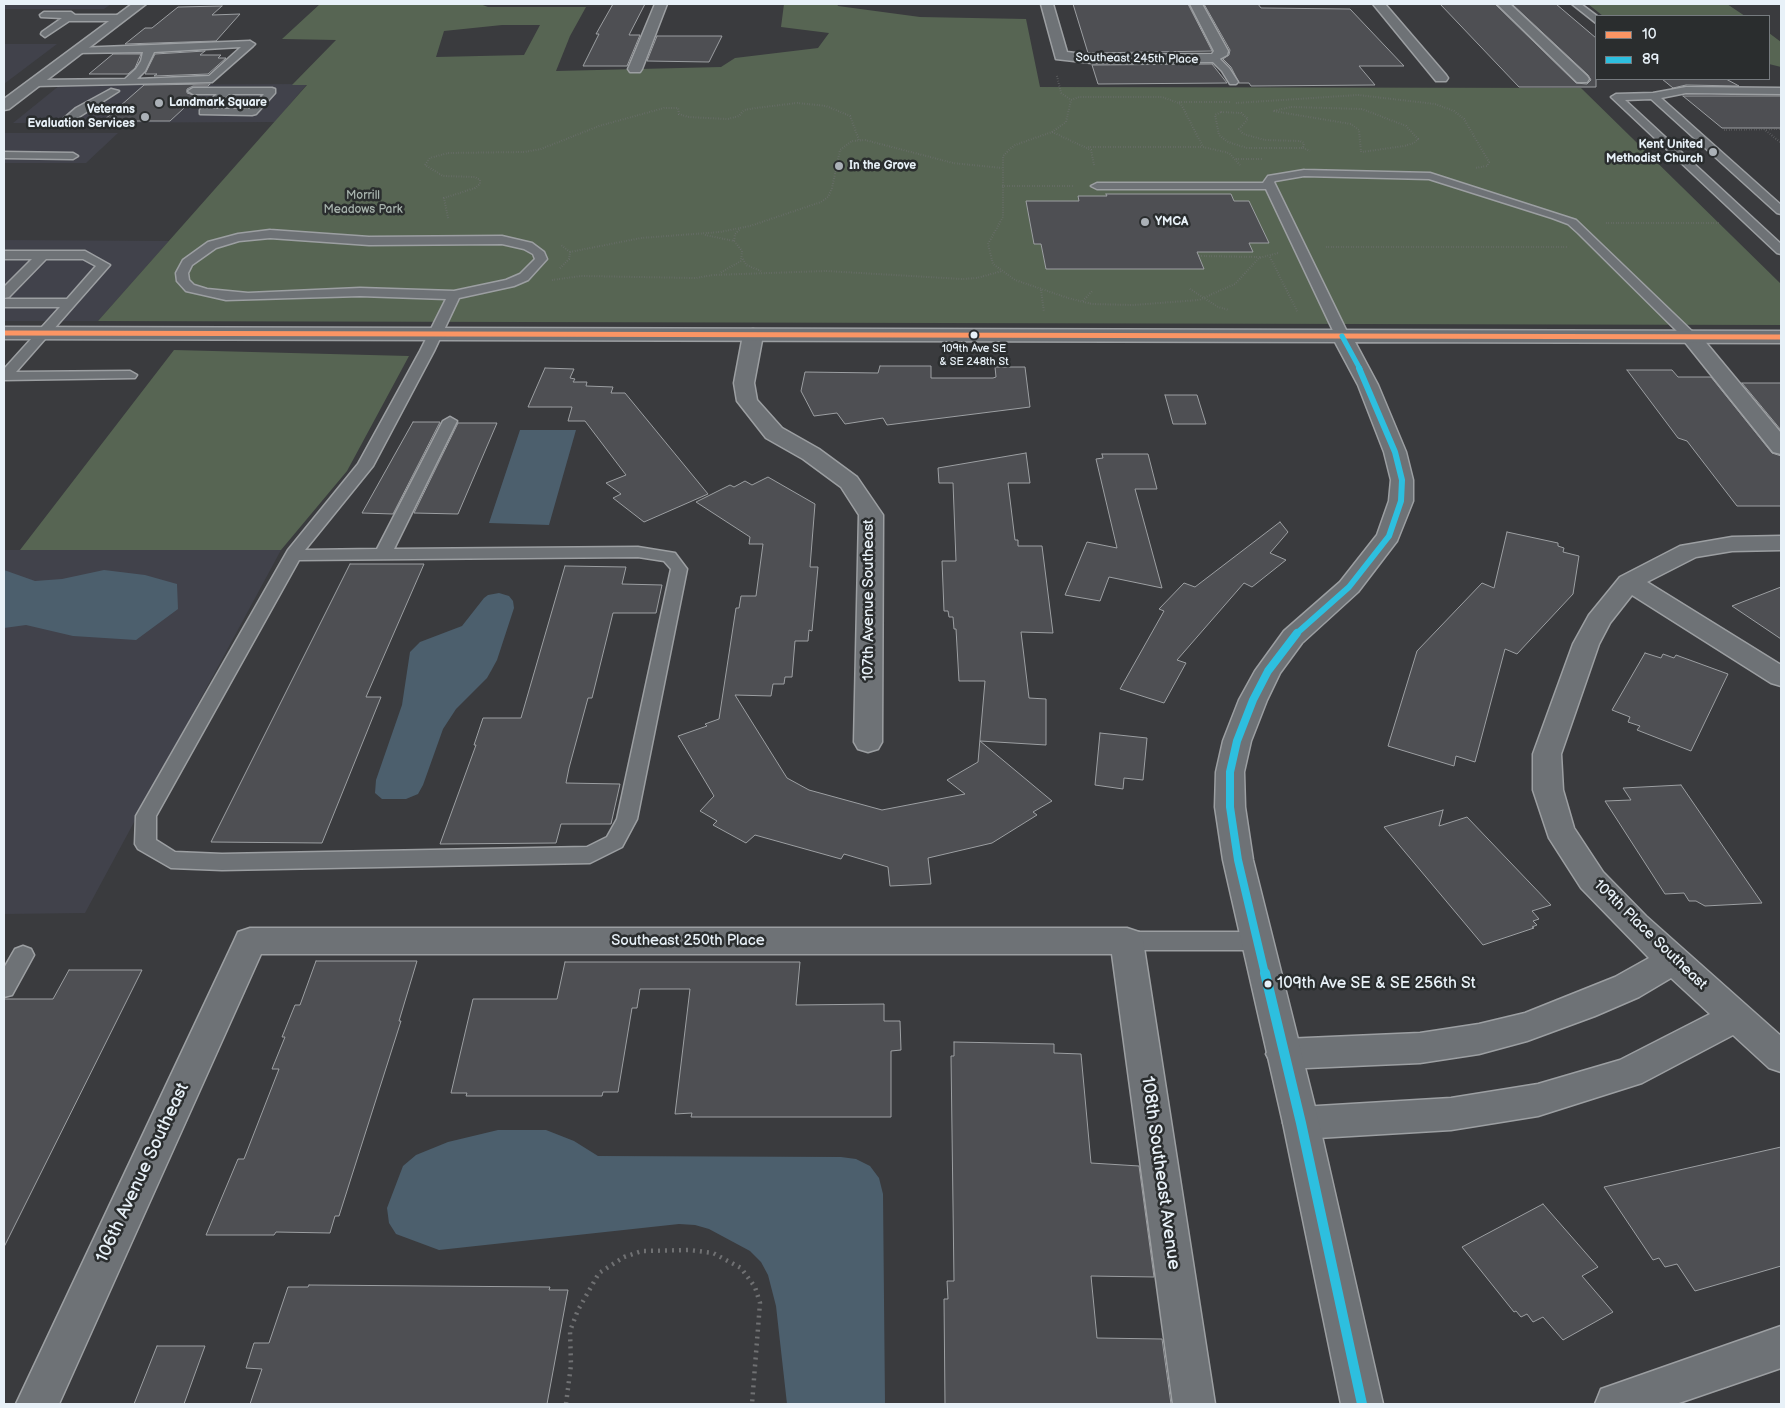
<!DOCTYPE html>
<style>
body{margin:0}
#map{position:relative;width:1785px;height:1408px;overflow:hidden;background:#3a3b3e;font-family:"Balsamiq Sans",sans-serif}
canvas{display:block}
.frame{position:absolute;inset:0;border:5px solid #e8f1f8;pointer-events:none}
.legend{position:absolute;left:1595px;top:15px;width:175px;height:65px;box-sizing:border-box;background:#2a2d2e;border:1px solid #767b7f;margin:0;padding:6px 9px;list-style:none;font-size:15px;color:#e8f1f8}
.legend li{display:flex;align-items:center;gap:10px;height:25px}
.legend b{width:25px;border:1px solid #767b7f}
</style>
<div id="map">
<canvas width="1785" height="1408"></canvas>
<div class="frame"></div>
<ul class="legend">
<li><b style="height:6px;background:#fb9564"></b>10</li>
<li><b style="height:6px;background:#2dbfdf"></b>89</li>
</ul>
</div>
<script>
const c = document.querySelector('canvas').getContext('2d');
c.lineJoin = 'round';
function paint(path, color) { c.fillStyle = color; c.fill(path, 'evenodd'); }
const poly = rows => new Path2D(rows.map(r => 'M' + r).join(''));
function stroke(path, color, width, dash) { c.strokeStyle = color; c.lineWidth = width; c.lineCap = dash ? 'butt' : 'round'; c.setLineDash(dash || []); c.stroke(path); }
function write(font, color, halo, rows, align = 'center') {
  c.font = font + ' "Balsamiq Sans",sans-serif'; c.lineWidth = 5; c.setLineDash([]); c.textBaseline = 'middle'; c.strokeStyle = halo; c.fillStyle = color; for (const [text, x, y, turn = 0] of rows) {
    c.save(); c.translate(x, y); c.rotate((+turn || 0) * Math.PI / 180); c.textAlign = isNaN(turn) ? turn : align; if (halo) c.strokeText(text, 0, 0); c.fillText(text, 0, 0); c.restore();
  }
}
paint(poly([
 [4,4,111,4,104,9,4,9],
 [4,44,57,44,4,84],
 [307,84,275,122,13,123,60,85],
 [4,133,118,133,86,163,4,163],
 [4,240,169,241,98,321,4,321],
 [4,550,281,550,85,913,4,914]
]), '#41424b');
paint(poly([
 [320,4,480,4,488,7,586,7,570,36,556,71,721,67,735,58,818,48,829,33,781,27,784,4,837,4,838,6,920,17,1026,19,1040,87,1581,88,1781,284,1781,325,98,321,307,85,292,85,336,40,282,39],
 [502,25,540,25,524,55,436,57,444,31],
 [1588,4,1727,4,1745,16,1603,16],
 [1769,33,1781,42,1781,67,1769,64],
 [174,350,409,356,347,471,281,550,20,550]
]), '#576553');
paint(poly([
 [520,430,576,430,549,525,489,523],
 [4,570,35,581,62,579,104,570,145,575,177,584,178,609,136,640,73,636,26,625,4,628],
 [499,593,509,596,513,601,514,608,497,660,491,671,487,678,456,709,443,729,423,785,418,794,406,799,382,799,375,793,376,780,402,705,410,652,420,642,462,626,484,598,488,595],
 [498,1130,546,1130,574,1141,598,1156,841,1157,856,1159,870,1166,879,1178,883,1194,885,1404,787,1404,776,1306,768,1275,761,1262,750,1251,709,1229,695,1225,679,1224,439,1250,396,1234,389,1223,387,1208,403,1166,416,1155,448,1142]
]), '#4c5f6d');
const building = poly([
 [613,4,645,4,629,35,640,35,627,66,583,66,599,34,596,34,613,4],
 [1073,4,1188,4,1212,51,1088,53,1073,4],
 [1204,4,1258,4,1261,8,1350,9,1404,66,1359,66,1375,85,1251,86,1249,83,1239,83,1231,67,1223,59,1229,55,1230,50,1204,4],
 [1440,4,1495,4,1576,83,1587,84,1591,80,1588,75,1512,4,1556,4,1596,38,1596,87,1519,87,1440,4],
 [222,6,212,15,240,14,216,41,125,44,145,28,152,28,178,7,222,6],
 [657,36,722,36,709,62,647,61,657,36],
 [205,51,200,55,221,55,218,58,226,58,208,74,154,76,157,74,145,74,155,54,205,51],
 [113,54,141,54,135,68,128,74,89,74,113,54],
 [1212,64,1227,83,1098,84,1092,65,1212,64],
 [1662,79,1726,79,1739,86,1686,85,1673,88,1662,79],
 [210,84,208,86,193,86,187,89,187,93,197,96,170,121,103,121,144,85,210,84],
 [1683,96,1781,96,1781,128,1722,128,1683,96],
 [1106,194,1231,194,1234,201,1249,201,1269,243,1249,243,1253,252,1197,252,1204,269,1046,269,1041,244,1034,244,1026,201,1079,201,1078,196,1107,196,1106,194],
 [880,366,931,366,931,378,993,378,996,377,995,367,1025,367,1030,407,887,425,883,418,845,424,837,413,814,416,801,391,805,372,878,373,880,366],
 [545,368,574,369,570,378,575,379,573,382,587,382,586,386,613,387,611,393,625,393,708,494,644,522,613,498,621,494,606,483,626,475,585,421,568,421,572,407,528,407,545,368],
 [1627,370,1672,370,1678,377,1711,377,1772,453,1781,456,1781,506,1737,506,1687,441,1678,438,1627,370],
 [1742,383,1781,383,1781,430,1742,383],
 [1165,395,1197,395,1206,424,1173,424,1165,395],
 [413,422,440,422,393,514,362,513,413,422],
 [458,423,497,423,458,514,414,513,458,423],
 [1026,453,1030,483,1008,483,1015,540,1018,540,1018,546,1042,546,1053,633,1021,632,1029,698,1046,699,1046,745,980,741,1052,801,1033,812,1037,815,992,843,928,858,931,884,890,886,888,867,844,854,841,859,755,835,746,843,713,825,717,821,700,811,714,796,678,736,707,726,705,724,719,719,736,608,739,608,741,596,756,596,763,544,749,544,750,537,696,502,730,485,734,487,745,481,752,485,768,477,815,504,810,567,818,567,812,631,809,630,808,641,795,641,792,677,785,677,784,684,773,684,771,696,735,695,787,778,809,790,882,810,965,794,947,780,978,762,985,681,959,681,956,629,954,629,953,617,949,617,948,611,944,611,942,561,956,561,953,483,939,483,938,468,1026,453],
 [1102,454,1148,454,1157,489,1135,489,1162,588,1109,577,1100,601,1065,595,1087,542,1117,548,1096,459,1103,458,1102,454],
 [1280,522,1288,532,1270,553,1286,560,1252,587,1244,583,1177,660,1186,663,1164,703,1120,689,1164,611,1159,609,1184,583,1195,587,1280,522],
 [1507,532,1558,543,1558,546,1564,548,1563,552,1579,556,1573,594,1517,654,1505,649,1475,762,1456,756,1454,766,1388,746,1417,651,1482,583,1494,588,1507,532],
 [350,564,424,564,366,697,381,697,322,843,211,842,350,564],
 [565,566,626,567,622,584,662,585,656,613,613,613,592,698,588,698,569,768,566,783,620,784,611,824,561,824,556,843,440,844,476,745,474,745,483,718,521,718,565,566],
 [1781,587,1781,639,1732,606,1781,587],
 [1645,653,1661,658,1663,654,1674,658,1676,655,1728,674,1691,751,1637,730,1640,726,1628,722,1630,717,1612,710,1645,653],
 [1100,733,1147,738,1143,780,1124,778,1123,789,1095,785,1100,733],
 [1681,785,1762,903,1705,906,1696,901,1689,901,1684,893,1665,894,1605,801,1631,800,1623,788,1681,785],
 [1443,810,1439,826,1467,817,1551,905,1532,911,1539,919,1533,921,1537,925,1532,927,1534,928,1483,945,1384,827,1443,810],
 [316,961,417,961,399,1021,401,1021,339,1216,335,1216,330,1233,276,1232,274,1235,206,1235,238,1159,244,1159,279,1069,272,1069,285,1037,282,1037,295,1005,300,1005,316,961],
 [565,962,800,962,796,1005,884,1004,884,1021,900,1021,901,1050,891,1051,891,1117,691,1117,692,1113,675,1114,690,989,640,989,637,1008,632,1008,618,1092,603,1092,602,1096,466,1096,467,1093,451,1093,473,999,557,999,565,962],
 [69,970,142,970,4,1247,4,999,53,999,69,970],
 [954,1042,1054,1044,1054,1053,1081,1054,1091,1163,1139,1166,1154,1277,1091,1276,1097,1338,1162,1339,1171,1404,945,1404,944,1299,948,1299,947,1281,954,1281,951,1056,954,1056,954,1042],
 [1781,1147,1781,1266,1695,1291,1677,1264,1665,1267,1659,1258,1653,1260,1604,1187,1781,1147],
 [1543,1204,1598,1267,1582,1276,1613,1312,1563,1340,1543,1317,1533,1322,1527,1314,1521,1317,1516,1311,1514,1312,1462,1247,1543,1204],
 [309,1285,550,1287,549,1290,568,1290,547,1404,250,1404,262,1369,246,1368,254,1343,269,1343,288,1287,308,1287,309,1285],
 [157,1346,205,1346,184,1404,134,1404,157,1346]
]);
paint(building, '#4e4f53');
stroke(building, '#9c9fa2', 1);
const service = poly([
 [1572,4,1581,4,1597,16,1596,23,1572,4],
 [44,12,71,12,75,15,121,15,125,18,121,21,69,21,45,37,41,34,42,32,62,18,41,17,40,15,44,12],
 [250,41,255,44,253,46,212,82,35,86,30,83,35,80,125,79,136,69,141,61,143,52,74,53,74,49,77,48,250,41],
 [241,47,209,76,137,79,145,71,154,52,241,47],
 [1211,56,1217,56,1229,68,1238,82,1236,84,1230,84,1222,71,1209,58,1211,56],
 [1686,87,1781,88,1781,94,1686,93,1661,98,1781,205,1781,214,1777,213,1651,99,1625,100,1781,244,1781,254,1777,253,1611,97,1616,94,1653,93,1686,87],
 [272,88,275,89,275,93,256,114,252,115,200,114,200,110,217,94,193,94,188,91,193,88,272,88],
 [229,94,264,94,249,109,213,109,229,94],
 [111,89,119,91,71,122,62,120,76,108,111,89],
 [4,152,73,153,78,156,73,159,4,158,4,152],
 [1304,170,1430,173,1576,220,1698,337,1691,341,1686,340,1578,233,1568,224,1552,218,1429,179,1304,176,1275,181,1274,182,1349,336,1347,339,1337,339,1266,189,1097,189,1091,186,1097,183,1263,183,1268,176,1304,170],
 [270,230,369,237,502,236,532,243,544,252,547,259,528,280,514,286,459,298,434,351,373,466,305,550,377,549,443,421,450,417,457,421,394,549,638,547,675,553,687,569,637,819,622,847,590,863,222,870,171,868,138,849,135,844,136,816,288,550,358,464,420,351,446,299,360,296,226,300,186,291,177,281,176,273,183,260,208,242,238,234,270,230],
 [270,238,369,245,502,244,524,249,533,254,535,259,520,274,506,280,454,291,360,288,248,293,207,289,194,285,189,280,188,273,192,265,216,248,239,241,270,238],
 [638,557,664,561,671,569,617,819,607,837,587,847,222,854,175,852,156,840,156,816,299,560,638,557],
 [4,251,85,251,110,265,16,372,130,371,137,375,135,378,4,380,4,369,60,307,4,307,4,299,67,299,96,266,83,259,46,259,9,297,4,298,4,287,32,259,4,259,4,251],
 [1127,932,1257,932,1265,935,1268,941,1265,947,1257,950,1127,950,1119,947,1116,941,1119,935,1127,932],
 [23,946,31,949,34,955,12,995,4,997,4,968,15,949,23,946]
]);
const minor = poly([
 [655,4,667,4,642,69,640,72,630,72,628,69,655,4],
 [1041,4,1053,4,1067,52,1092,55,1212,54,1214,51,1190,4,1202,4,1228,51,1227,55,1214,62,1092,63,1056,59,1041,4],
 [1373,4,1385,4,1446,75,1448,78,1446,81,1436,81,1373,4],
 [1497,4,1510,4,1587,76,1589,79,1587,82,1577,82,1497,4],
 [753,329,760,331,763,335,754,383,757,400,782,428,819,449,857,477,883,515,882,742,878,749,868,752,858,749,854,742,859,515,841,487,803,459,766,438,737,401,734,383,743,335,746,331,753,329],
 [1691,331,1698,333,1781,433,1781,454,1773,452,1684,341,1681,337,1684,333,1691,331],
 [1781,536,1781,550,1732,551,1696,557,1647,582,1781,665,1781,686,1771,683,1632,595,1610,623,1599,644,1561,754,1563,790,1574,828,1603,872,1646,916,1781,1036,1781,1072,1769,1068,1733,1035,1642,1083,1538,1116,1451,1130,1301,1139,1288,1134,1283,1123,1288,1112,1301,1107,1451,1098,1538,1084,1620,1060,1710,1014,1671,978,1639,997,1595,1016,1527,1041,1479,1054,1420,1063,1284,1069,1272,1065,1266,1054,1272,1043,1284,1039,1420,1033,1479,1024,1525,1013,1615,977,1649,958,1581,888,1549,838,1533,790,1533,754,1573,644,1589,615,1620,577,1680,546,1732,537,1781,536],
 [250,928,1127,928,1139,932,1143,941,1215,1404,1173,1404,1112,954,261,954,59,1404,16,1404,234,941,238,932,250,928],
 [1781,1326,1781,1368,1676,1404,1595,1404,1601,1389,1781,1326]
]);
const tertiary = poly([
 [4,327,1781,331,1781,343,1355,342,1378,385,1406,452,1413,480,1413,501,1397,541,1358,592,1302,643,1280,673,1267,700,1251,741,1244,772,1245,807,1253,860,1319,1123,1383,1404,1341,1404,1283,1123,1223,860,1215,807,1216,772,1223,741,1239,700,1255,671,1284,631,1340,582,1377,535,1389,501,1391,480,1384,452,1358,385,1335,342,4,339,4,327]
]);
const primary = poly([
 [132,4,146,4,9,109,4,110,4,99,132,4]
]);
stroke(service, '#9c9fa2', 3);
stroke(minor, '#9c9fa2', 3);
stroke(tertiary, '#9c9fa2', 3);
stroke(primary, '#9c9fa2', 3);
stroke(poly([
 [1057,76,1061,93,1071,100],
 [1179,102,1230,102],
 [1236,103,1358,95,1435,104,1454,111,1464,119,1489,162,1487,166,1475,168],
 [1221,112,1241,113,1248,119,1239,129,1243,134,1265,140,1300,141,1304,143,1303,148,1247,148,1228,142,1219,135,1215,115,1221,112],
 [1764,129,1781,143],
 [1724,130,1781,129],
 [1052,132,1066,122,1071,100,1079,97,1162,97,1181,104,1203,147,1229,153,1240,165],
 [1088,147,1203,147],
 [1303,148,1310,151],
 [1361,152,1359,130,1351,124,1273,111,1291,107,1362,109,1406,126,1418,139,1414,143,1404,146,1362,152],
 [1236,159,1263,159],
 [1094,165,1091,150,1052,132,1015,145,1010,149,1003,156,1003,217,988,244,993,264,1015,280,1068,298,1092,304,1133,305,1199,300,1235,284,1259,258,1278,253],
 [1002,186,1074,186],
 [448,218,444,198,475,188,480,184,480,180,475,177,443,176,425,165,430,158,448,153,524,152,541,149,599,126,664,108,678,108,679,114,688,117,728,119,739,116,744,110,756,108,797,103,826,106,850,116,859,140],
 [1606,223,1720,223],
 [705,235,734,241,742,251,741,261,720,273],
 [734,241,735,234,740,229],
 [1326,247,1567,247],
 [570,252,641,238,720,232,750,226,821,202,828,197,832,188,840,150,852,141,865,140,953,163,1002,168],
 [1199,256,1261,257],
 [1270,257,1297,311],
 [743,259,746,265,761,271],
 [560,268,569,259,570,252,561,245],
 [552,280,581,276,696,278,713,275,826,271,962,279,977,278,1002,271],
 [1190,289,1218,307,1229,310],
 [1041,290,1044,312],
 [1083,301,1093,290]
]), '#707173', 2, [0.5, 2]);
stroke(poly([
 [566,1404,571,1365,570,1331,578,1310,599,1273,624,1257,642,1251,690,1250,713,1253,741,1268,755,1287,760,1303,752,1404]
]), '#707173', 4.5, [2, 5]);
paint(service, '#6e7276');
paint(minor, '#6e7276');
paint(tertiary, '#6e7276');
paint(primary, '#6e7276');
stroke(poly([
 [4,333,1781,337]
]), '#fb9564', 5);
stroke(poly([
 [1342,336,1360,369]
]), '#2dbfdf', 5);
stroke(poly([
 [1296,634,1349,587,1389,536,1401,501,1402,480,1395,452,1359,368]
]), '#2dbfdf', 6);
stroke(poly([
 [1265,974,1238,860,1230,807,1230,772,1237,741,1253,700,1268,671,1297,633]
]), '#2dbfdf', 8);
stroke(poly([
 [1265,973,1301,1123,1362,1404]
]), '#2dbfdf', 10);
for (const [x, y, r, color] of [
 [159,103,5,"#abb1b7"],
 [145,117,5,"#abb1b7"],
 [1713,152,5,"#abb1b7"],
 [839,166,5,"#abb1b7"],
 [1145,222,5,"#abb1b7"],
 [974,335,4.5,"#e8f1f8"],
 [1268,984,4.5,"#e8f1f8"]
]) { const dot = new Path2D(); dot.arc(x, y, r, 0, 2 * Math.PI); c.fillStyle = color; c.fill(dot); stroke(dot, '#2a2d2e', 2); }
write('11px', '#e8f1f8', '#2a2d2e', [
 ["109th Ave SE",974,349],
 ["& SE 248th St",974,362]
]);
write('12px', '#e8f1f8', '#2a2d2e', [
 ["Southeast 245th Place",1137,59,1]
]);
write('bold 12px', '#e8f1f8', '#2a2d2e', [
 ["Landmark Square",169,103],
 ["Veterans",135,110,"right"],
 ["Evaluation Services",135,124,"right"],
 ["Kent United",1703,145,"right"],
 ["Methodist Church",1703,159,"right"],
 ["In the Grove",849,166],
 ["YMCA",1155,222]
], 'left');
write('12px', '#a9b5af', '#2a2d2e', [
 ["Morrill",363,196],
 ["Meadows Park",363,210]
]);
write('15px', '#e8f1f8', '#2a2d2e', [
 ["107th Avenue Southeast",869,600,-90],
 ["109th Place Southeast",1650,935,44],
 ["Southeast 250th Place",688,941]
]);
write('16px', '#e8f1f8', '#2a2d2e', [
 ["109th Ave SE & SE 256th St",1277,984]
], 'left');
write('18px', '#e8f1f8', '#2a2d2e', [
 ["106th Avenue Southeast",143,1173,-65],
 ["108th Southeast Avenue",1160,1173,82]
]);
</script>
